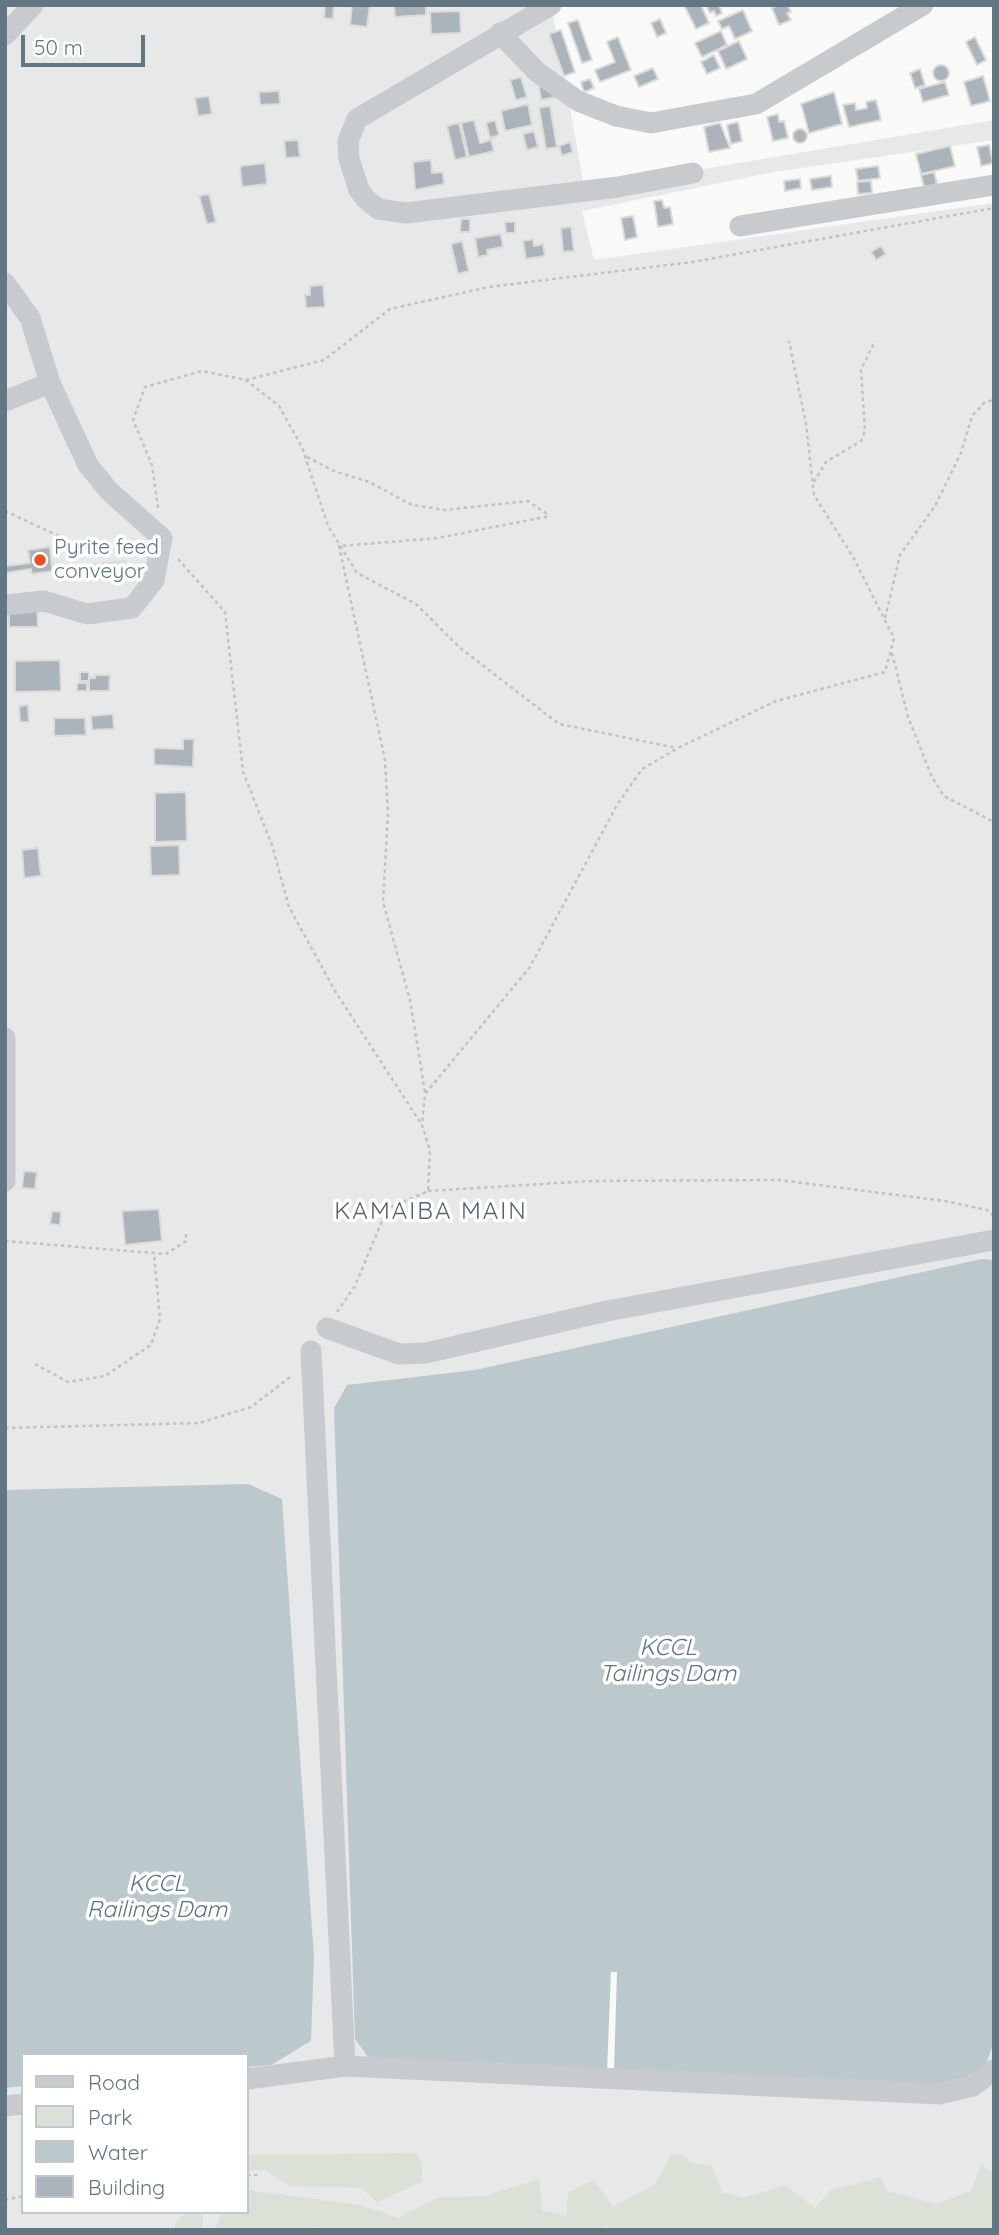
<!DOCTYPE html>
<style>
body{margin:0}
#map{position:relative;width:999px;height:2235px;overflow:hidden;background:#f9f9f7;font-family:Quicksand,sans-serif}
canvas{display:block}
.frame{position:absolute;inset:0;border:7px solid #637683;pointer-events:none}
.legend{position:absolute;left:21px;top:2053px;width:228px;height:161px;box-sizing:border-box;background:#fff;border:2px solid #c1c8cd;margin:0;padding:9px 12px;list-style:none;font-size:21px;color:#637683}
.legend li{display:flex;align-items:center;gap:14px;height:35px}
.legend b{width:35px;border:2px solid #c1c8cd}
.scale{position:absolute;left:21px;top:35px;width:124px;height:32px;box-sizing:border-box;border:4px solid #637683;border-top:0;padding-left:9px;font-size:21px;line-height:24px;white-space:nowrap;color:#637683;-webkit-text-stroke:5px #fff;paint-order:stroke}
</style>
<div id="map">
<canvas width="999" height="2235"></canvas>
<div class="frame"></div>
<ul class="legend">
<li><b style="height:9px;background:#c7cbce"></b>Road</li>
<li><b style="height:19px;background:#dbe1d7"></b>Park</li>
<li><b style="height:19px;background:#bcc9cc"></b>Water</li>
<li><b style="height:19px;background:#abb4ba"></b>Building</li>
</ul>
<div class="scale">50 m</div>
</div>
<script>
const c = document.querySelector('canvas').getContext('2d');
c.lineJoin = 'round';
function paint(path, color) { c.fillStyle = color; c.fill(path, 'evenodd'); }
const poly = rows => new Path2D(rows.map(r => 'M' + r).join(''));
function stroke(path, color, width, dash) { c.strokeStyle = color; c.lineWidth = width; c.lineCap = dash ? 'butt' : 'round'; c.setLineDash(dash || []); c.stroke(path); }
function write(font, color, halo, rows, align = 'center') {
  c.font = font + ' Quicksand,sans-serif'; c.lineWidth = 7; c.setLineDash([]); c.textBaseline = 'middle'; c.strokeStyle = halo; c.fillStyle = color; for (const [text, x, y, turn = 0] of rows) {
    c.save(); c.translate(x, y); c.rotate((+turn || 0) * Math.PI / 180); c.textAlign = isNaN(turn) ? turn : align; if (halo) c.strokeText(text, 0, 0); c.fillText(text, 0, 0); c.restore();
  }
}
paint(poly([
 [5,5,551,5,583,180,580,190,994,120,994,140,774,172,582,211,594,260,994,203,994,2230,5,2230],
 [23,2055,247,2055,247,2212,23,2212]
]), '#e7e8e8');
paint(poly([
 [416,2153,422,2164,422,2182,377,2202,361,2188,289,2186,265,2170,247,2171,247,2155],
 [672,2153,685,2156,690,2163,712,2166,722,2192,744,2198,785,2185,815,2208,831,2190,881,2177,887,2191,936,2204,971,2191,981,2165,994,2173,994,2230,614,2230,604,2225,603,2230,535,2230,532,2226,530,2230,324,2230,314,2227,309,2230,214,2230,223,2212,247,2212,247,2190,360,2205,399,2218,439,2197,484,2196,539,2179,542,2210,566,2216,568,2192,594,2180,613,2207,655,2184],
 [186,2212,198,2212,203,2216,202,2230,175,2230,175,2224]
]), '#dbe1d7');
paint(poly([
 [982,1259,994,1260,994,2042,986,2064,955,2085,371,2061,355,2039,334,1408,347,1385,475,1370],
 [248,1484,282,1499,314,1958,311,2041,271,2065,247,2067,247,2055,23,2055,23,2086,5,2088,5,1490]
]), '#bcc9cc');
paint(poly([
 [611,1972,617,1972,614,2071,607,2071]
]), '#f9f9f7');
const building = poly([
 [325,5,334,5,333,19,324,18,325,5],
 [352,5,370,5,367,27,350,25,352,5],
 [394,5,426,5,426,15,395,17,394,5],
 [689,5,701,5,709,23,696,29,685,7,689,5],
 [706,5,719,5,722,13,716,16,714,11,710,13,706,5],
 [778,5,788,5,791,12,787,13,791,20,779,25,772,8,778,5],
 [743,10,752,31,735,39,729,26,722,29,718,21,743,10],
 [460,11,461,33,431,34,430,12,460,11],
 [660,19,666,33,657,37,651,23,660,19],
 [578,20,592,60,582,63,568,23,578,20],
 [561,30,575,72,564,76,549,34,561,30],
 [721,31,727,45,702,57,695,43,721,31],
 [618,37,631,70,600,82,595,70,615,62,607,42,618,37],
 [975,37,986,60,977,65,966,42,975,37],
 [739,41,747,59,726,69,718,51,739,41],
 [714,55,720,68,707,74,701,62,714,55],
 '933 73a8 8 0 1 1 16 0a8 8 0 1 1-16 0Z',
 [653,68,658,79,639,87,634,76,653,68],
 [920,69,925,85,915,88,910,73,920,69],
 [983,76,990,101,971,106,964,82,983,76],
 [521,77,527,97,516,100,510,80,521,77],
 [590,79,594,88,584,92,581,82,590,79],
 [945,82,949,95,923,102,919,89,945,82],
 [553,84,555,97,541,100,539,87,553,84],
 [279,91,280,104,260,105,259,92,279,91],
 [834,92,842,124,809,133,801,104,834,92],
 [209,96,212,114,198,116,195,98,209,96],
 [876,100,881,120,849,127,843,105,855,103,856,110,867,108,866,102,876,100],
 [528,104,532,125,505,131,501,111,528,104],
 [550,106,557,147,546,149,539,108,550,106],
 [778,114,779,122,784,121,788,138,773,141,767,117,778,114],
 [474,120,480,143,491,140,494,151,469,157,461,123,474,120],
 [495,120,499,135,490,138,486,123,495,120],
 [738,122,742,141,731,144,727,125,738,122],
 [459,123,467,157,455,160,447,126,459,123],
 [720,123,730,148,709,152,704,127,720,123],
 '793 136a7 7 0 1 1 14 0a7 7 0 1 1-14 0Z',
 [534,131,538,147,527,150,523,134,534,131],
 [298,140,300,157,286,158,284,141,298,140],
 [570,142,573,152,562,156,559,146,570,142],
 [989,145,993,163,981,166,977,147,989,145],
 [950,146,955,166,921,174,916,154,950,146],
 [431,160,432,173,443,172,444,184,415,190,413,162,431,160],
 [265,163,267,184,242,187,240,166,265,163],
 [878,166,880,178,858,181,856,169,878,166],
 [934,172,937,184,924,187,921,175,934,172],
 [831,176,832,187,812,190,810,179,831,176],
 [800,179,801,188,785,191,784,181,800,179],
 [871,181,872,193,858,194,857,182,871,181],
 [209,194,216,222,207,224,199,196,209,194],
 [662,200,664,208,670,207,673,224,658,227,654,201,662,200],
 [633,216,637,237,625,240,621,218,633,216],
 [461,219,470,219,470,232,460,232,461,219],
 [505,222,515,222,515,233,506,233,505,222],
 [571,227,574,251,563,252,561,228,571,227],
 [501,234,503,247,487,250,488,255,478,257,475,238,501,234],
 [533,239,534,246,543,244,545,256,526,259,523,241,533,239],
 [462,241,469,271,458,274,451,244,462,241],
 [881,246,886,254,876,260,871,252,881,246],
 [323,285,325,307,306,308,305,295,310,295,310,286,323,285],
 [50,547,52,569,126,561,32,574,31,569,5,573,5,566,30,563,28,550,50,547],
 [9,606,37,606,38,627,9,627,9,606],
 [60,660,61,691,15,692,15,661,60,660],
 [80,672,89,672,89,681,80,681,80,672],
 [95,675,110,675,109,691,89,691,89,678,95,678,95,675],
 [77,683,87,683,87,691,77,691,77,683],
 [28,705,29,722,20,722,19,706,28,705],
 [113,714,114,729,92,730,91,716,113,714],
 [54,718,85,718,86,735,54,736,54,718],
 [183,739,194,739,193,767,154,765,154,748,183,749,183,739],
 [186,792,187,841,155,842,155,793,186,792],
 [179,845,180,875,151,876,150,846,179,845],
 [38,848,41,876,24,878,22,850,38,848],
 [24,1171,37,1172,35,1189,22,1188,24,1171],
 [159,1209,162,1241,125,1245,122,1211,159,1209],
 [52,1211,61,1212,60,1225,50,1224,52,1211]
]);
paint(building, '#abb4ba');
stroke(building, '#dbdbd9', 2);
stroke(poly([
 [246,380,324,360,390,309,489,287,692,262,994,208],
 [307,457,334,471,369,482,412,505,445,510,528,501,550,516],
 [814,482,826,462,861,441,865,431,861,370,875,341],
 [158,508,152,465,133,420,145,387,202,371,246,380,279,406,302,447,328,526,357,573,416,604,459,647,559,724,677,748],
 [5,511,106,558],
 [178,559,225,612,243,772,272,845,289,907,335,991,422,1125],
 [885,618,900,555,935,506,961,453,972,416,985,402,994,400],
 [892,653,908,717,932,777,944,796,994,822],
 [425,1092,410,1000,383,902,388,814,385,760,339,546,438,538,550,516],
 [428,1191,591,1181,779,1180,945,1201,987,1210,994,1216],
 [5,1241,166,1254,186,1241,186,1231],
 [337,1312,355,1286,387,1209,428,1191,430,1151,422,1125,425,1094,530,967,617,805,642,769,678,748,776,701,885,672,894,638,853,557,814,495,806,424,789,341],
 [35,1364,68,1382,105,1376,151,1345,160,1319,154,1253],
 [5,1428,199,1423,251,1407,293,1375],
 [247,2175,259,2175],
 [5,2200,23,2196]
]), '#c0c3c5', 2.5, [3.5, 3.5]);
stroke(poly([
 [551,5,357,119,348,141,349,159,359,190,366,199,378,209,406,213,618,187,693,173],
 [500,33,537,72,578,101,616,116,651,123,756,104,923,5],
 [5,35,33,5],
 [740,226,994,185],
 [5,283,30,318,50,383,88,465,109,491,162,538,154,580,132,608,87,614,44,601,5,605],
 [5,401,50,383],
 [5,1038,5,1181],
 [327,1328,399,1354,426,1353,607,1311,994,1240],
 [311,1351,345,2066],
 [247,2079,345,2066,939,2094,973,2086,994,2070],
 [5,2106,23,2104]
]), '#c7cbce', 21);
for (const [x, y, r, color] of [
 [40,560,7,"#e94d26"]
]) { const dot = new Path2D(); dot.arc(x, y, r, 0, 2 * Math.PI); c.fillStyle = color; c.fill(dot); stroke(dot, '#fff', 2.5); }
write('21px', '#637683', '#fff', [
 ["Pyrite feed",54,548],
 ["conveyor",54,572]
], 'left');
write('italic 23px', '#5e767c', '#fff', [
 ["KCCL",668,1648],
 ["Tailings Dam",668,1674],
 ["KCCL",157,1884],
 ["Railings Dam",157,1910]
]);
c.letterSpacing = '2px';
write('24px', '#55646d', '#fff', [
 ["KAMAIBA MAIN",431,1212]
]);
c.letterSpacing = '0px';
</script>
